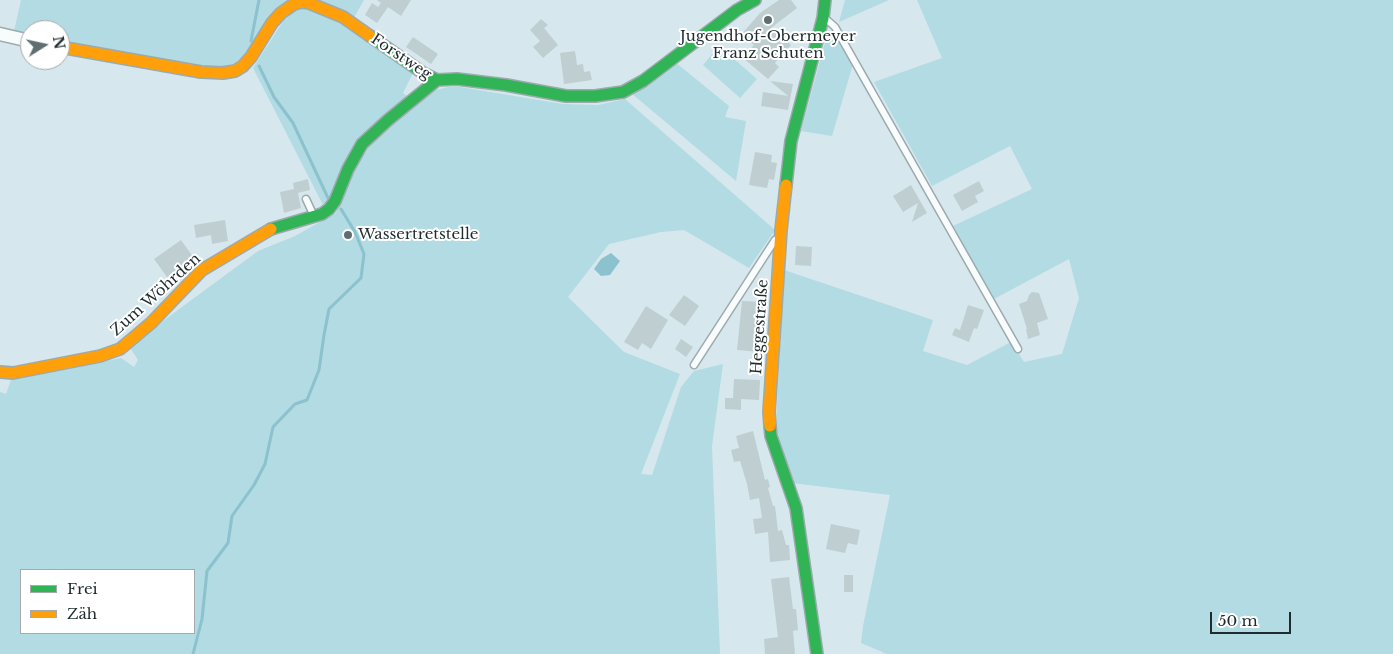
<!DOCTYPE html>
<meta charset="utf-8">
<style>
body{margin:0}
#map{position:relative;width:1393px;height:654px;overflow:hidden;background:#d6e8ed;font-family:"Libre Baskerville",serif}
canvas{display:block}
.legend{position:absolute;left:20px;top:569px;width:175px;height:65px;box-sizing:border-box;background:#fff;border:1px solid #a5abab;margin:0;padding:6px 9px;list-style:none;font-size:15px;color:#1f2c2e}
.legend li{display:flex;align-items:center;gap:10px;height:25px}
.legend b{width:25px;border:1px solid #a5abab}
.north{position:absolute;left:20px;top:20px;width:50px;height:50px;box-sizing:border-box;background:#fff;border:1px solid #a5abab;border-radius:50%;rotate:80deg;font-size:14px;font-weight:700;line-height:20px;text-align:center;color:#1f2c2e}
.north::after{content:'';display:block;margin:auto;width:18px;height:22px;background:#5f6e71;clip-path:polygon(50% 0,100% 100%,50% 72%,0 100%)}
.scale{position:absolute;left:1210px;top:612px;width:81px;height:22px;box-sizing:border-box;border:2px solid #1f2c2e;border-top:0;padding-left:6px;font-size:15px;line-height:18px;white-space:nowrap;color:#1f2c2e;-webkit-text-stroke:4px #fff;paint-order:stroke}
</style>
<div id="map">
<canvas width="1393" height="654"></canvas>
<ul class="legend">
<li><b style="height:6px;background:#30b455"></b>Frei</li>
<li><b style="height:6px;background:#ff9f0a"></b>Zäh</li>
</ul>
<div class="north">N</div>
<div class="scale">50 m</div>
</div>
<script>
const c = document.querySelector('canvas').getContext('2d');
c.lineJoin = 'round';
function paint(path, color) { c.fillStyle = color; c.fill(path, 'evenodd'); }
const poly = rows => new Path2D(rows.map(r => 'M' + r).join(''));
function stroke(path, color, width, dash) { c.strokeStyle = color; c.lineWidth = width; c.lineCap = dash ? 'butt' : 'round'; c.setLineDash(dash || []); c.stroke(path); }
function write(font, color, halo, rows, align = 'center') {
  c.font = font + ' "Libre Baskerville",serif'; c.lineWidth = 4; c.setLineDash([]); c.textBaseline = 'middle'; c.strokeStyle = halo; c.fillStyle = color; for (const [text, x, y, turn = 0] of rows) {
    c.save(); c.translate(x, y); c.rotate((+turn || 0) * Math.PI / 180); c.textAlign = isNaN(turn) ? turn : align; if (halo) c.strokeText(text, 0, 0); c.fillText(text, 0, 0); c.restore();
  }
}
paint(poly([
 [21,0,293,0,248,55,223,69,60,42,60,30,30,30,30,36,14,31],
 [311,0,364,0,352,21],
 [845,0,889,0,839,22],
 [917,0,1393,0,1393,654,887,654,861,643,863,626,890,495,792,483,776,426,784,270,933,320,923,351,967,365,1011,342,1024,362,1062,354,1079,298,1069,259,994,299,953,226,1032,189,1010,146,932,186,874,82,942,58],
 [298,8,326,14,413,73,403,93,408,97,324,207,253,68,284,20],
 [832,33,836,36,853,64,832,136,801,131,827,35],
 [719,46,757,79,740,98,703,65],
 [675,62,729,106,725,117,746,121,736,181,631,93],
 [448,87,460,87,563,104,598,105,625,99,775,230,749,268,684,230,661,232,609,244,568,297,624,352,680,374,641,474,652,475,681,387,694,371,723,364,712,446,720,654,0,654,0,392,6,394,11,380,121,358,134,367,138,360,129,346,258,251,295,236,336,213,358,162,375,140,432,91],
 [21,570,194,570,194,633,21,633]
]), '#b2dbe4');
paint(poly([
 [611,253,620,261,610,275,601,276,594,269,601,259]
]), '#8bc2ce');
stroke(poly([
 [251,41,259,0],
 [259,66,274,97,293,123,328,198],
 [193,654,202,619,207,571,228,543,232,516,254,485,265,464,273,427,295,404,307,400,319,370,324,335,329,309,361,278,364,254,355,232,341,209]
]), '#8bc2ce', 3);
paint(poly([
 [377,0,411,0,401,16,388,7,377,23,365,15,372,3,378,7,381,3],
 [779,0,791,0,797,8,771,28,791,45,775,63,779,67,768,79,743,58,754,45,741,35,760,13],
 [541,19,548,25,544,28,558,45,543,58,533,47,540,41,530,30],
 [413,37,438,54,431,64,406,47],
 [575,51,577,65,583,64,584,72,590,71,592,80,564,84,560,53],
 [770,81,793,84,788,110,761,106,763,92,788,96],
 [755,152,772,155,771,162,777,163,774,180,769,179,767,188,749,185],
 [308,179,310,190,298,193,301,208,284,213,280,192,294,189,293,183],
 [979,181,984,191,975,196,978,202,962,211,953,195],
 [911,185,927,213,912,222,918,203,903,212,893,196],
 [225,220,228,241,212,244,211,235,196,238,194,225],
 [181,240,194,258,167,277,154,259],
 [796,246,812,247,811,266,795,265],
 [1032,292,1039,293,1048,319,1037,323,1040,335,1028,339,1026,329,1027,329,1019,304,1027,301,1029,295],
 [684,295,699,306,685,326,669,315],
 [742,301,764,302,761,352,737,350],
 [968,305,984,310,977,329,974,328,969,342,952,335,955,328,960,330],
 [646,306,668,320,651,349,642,343,638,350,624,342],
 [681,339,693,347,686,357,675,349],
 [734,379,760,380,759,400,741,399,741,410,725,409,725,398,733,398],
 [753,431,765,480,768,479,770,487,768,488,773,506,775,506,778,531,782,530,786,545,789,545,790,560,770,562,768,532,755,534,753,519,762,518,759,498,750,500,747,484,740,461,734,462,731,450,739,448,736,436],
 [831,524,860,530,857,545,848,543,845,553,826,549],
 [844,575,853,575,853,592,844,592],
 [789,577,793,609,796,609,798,630,793,631,795,654,765,654,764,639,778,637,771,579]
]), '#bfced1');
const lane = poly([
 [826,19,835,27,1018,349],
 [306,199,313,214],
 [694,365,775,240]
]);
const street = poly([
 [0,34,30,41]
]);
const fast = poly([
 [370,36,423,73,437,80,457,79,506,85,566,96,595,96,623,92,643,81,737,10,755,0],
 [786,185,791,141,823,18,825,0],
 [271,229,322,214,329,209,335,201,348,169,362,144,388,120,437,80],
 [770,426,771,436,796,508,817,654]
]);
const slow = poly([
 [60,47,201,72,223,73,235,71,243,66,251,57,272,23,281,13,294,4,301,2,309,3,343,17,370,36],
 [0,372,13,373,100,356,120,349,151,323,202,270,271,229],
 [770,426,769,412,781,230,786,185]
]);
stroke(lane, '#9caaae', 9);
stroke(street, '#9caaae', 15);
stroke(fast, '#9caaae', 14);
stroke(slow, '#9caaae', 14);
stroke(lane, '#f9fcfc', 6);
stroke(street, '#f9fcfc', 12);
stroke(fast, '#30b455', 11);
stroke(slow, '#ff9f0a', 11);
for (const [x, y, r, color] of [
 [768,20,5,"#5f6e71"],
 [348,235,5,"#5f6e71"]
]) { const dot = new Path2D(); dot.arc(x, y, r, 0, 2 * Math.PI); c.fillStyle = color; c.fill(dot); stroke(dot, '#fff', 2); }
write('15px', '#1f2c2e', '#fff', [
 ["Jugendhof-Obermeyer",768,37],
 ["Franz Schuten",768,54],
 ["Wassertretstelle",358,235,"left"]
]);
write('15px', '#1f2c2e', '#fff', [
 ["Forstweg",401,57,34],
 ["Zum Wöhrden",156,295,-42],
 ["Heggestraße",760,327,-86]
]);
</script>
